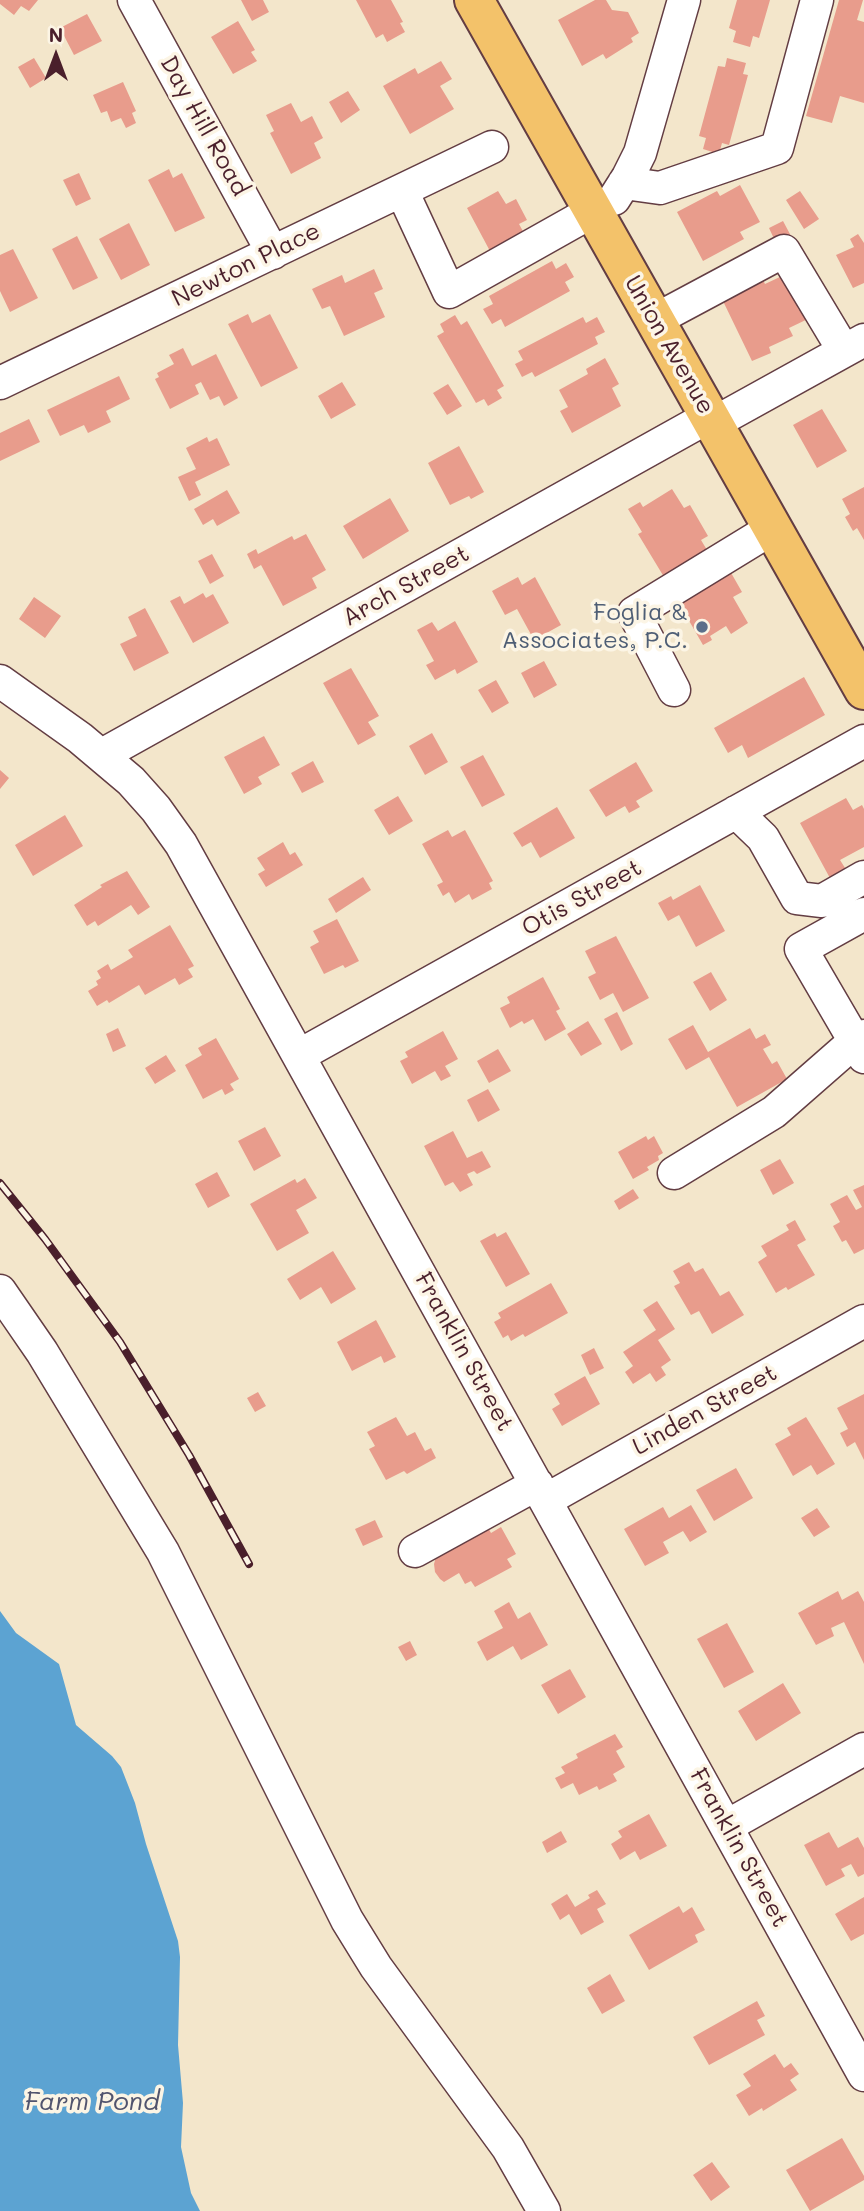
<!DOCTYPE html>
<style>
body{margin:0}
#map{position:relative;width:864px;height:2211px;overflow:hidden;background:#f3e6cb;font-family:Mali,sans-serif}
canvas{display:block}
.north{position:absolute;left:21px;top:21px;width:70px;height:70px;-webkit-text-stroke:5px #fcf5e5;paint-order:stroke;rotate:0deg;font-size:19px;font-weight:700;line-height:28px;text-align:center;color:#4a1f2b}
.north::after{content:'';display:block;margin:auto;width:24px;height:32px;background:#4a1f2b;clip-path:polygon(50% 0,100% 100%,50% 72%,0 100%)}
</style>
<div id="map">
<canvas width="864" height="2211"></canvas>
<div class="north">N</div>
</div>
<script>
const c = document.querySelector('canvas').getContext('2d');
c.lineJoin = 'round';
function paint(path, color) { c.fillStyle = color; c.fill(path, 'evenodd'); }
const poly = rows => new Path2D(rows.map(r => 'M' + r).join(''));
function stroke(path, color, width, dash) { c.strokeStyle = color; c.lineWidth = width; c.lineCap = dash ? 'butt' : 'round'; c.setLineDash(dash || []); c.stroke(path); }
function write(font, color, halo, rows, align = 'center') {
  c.font = font + ' Mali,sans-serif'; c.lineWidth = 7; c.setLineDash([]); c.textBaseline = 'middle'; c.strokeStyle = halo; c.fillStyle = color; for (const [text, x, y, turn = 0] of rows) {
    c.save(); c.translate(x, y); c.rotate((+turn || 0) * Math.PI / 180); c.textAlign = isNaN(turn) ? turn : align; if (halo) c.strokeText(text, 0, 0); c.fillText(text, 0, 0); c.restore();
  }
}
paint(poly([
 [0,1611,16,1633,59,1664,76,1725,112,1756,121,1767,135,1803,146,1844,178,1941,180,1957,178,2045,183,2103,181,2147,191,2193,200,2211,0,2211]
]), '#5ca3d2');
paint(poly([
 [0,0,38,0,29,11,21,6,14,15,0,4],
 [241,0,263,0,269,12,252,21],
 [356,0,391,0,403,22,400,23,405,32,387,42,383,34,376,38],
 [595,0,606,0,612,10,628,12,639,33,631,38,633,42,606,59,603,54,582,66,558,20],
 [737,0,770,0,759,38,753,36,750,47,733,42,736,31,729,28],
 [839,0,863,0,857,20,864,22,864,103,840,96,832,123,806,116],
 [87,14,102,41,74,55,60,28],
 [238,21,255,50,251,52,257,61,233,74,211,37],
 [34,58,46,78,30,88,18,67],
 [727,58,746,63,743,74,748,75,729,145,722,143,719,154,703,149,706,138,699,136,718,66,725,67],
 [441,61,452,79,440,86,454,109,410,134,383,86,415,68,418,74],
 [123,82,136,111,132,113,136,123,126,128,121,118,111,122,107,111,101,113,93,95],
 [348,91,360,110,341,123,329,102],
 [291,103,301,122,312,116,323,138,314,143,321,158,291,174,270,133,274,131,266,115],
 [169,169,173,178,182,173,205,218,175,232,148,180],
 [79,173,91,199,76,206,63,180],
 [740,185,760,222,740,232,744,239,703,261,677,212,717,191,720,196],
 [498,191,506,204,516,199,527,220,519,224,525,235,491,253,467,208],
 [800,191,819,219,804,229,786,200],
 [783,221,791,236,776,243,769,228],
 [129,223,150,265,121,280,99,239],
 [858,234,864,243,864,283,853,288,836,255,854,247,850,239],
 [77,236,98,278,73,290,52,249],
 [13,249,38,298,10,312,0,291,0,255],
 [552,261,556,269,566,263,574,277,565,282,570,291,505,327,501,319,492,324,483,309,493,304,489,296],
 [374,269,383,289,374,293,385,317,344,336,330,306,322,309,312,289,342,275,345,283],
 [782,276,789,290,800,285,807,301,797,306,799,310,807,307,812,317,789,328,793,336,769,347,771,353,752,361,722,299,763,280,765,284],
 [248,314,252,323,270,314,298,368,261,387,228,324],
 [455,315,461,325,467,321,504,386,497,390,502,398,488,406,484,399,476,403,437,336,444,332,440,324],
 [583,317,586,323,597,317,605,332,595,337,598,344,535,377,532,372,522,377,515,364,523,360,518,351],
 [183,348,192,366,216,354,238,398,224,406,219,396,210,400,201,382,195,385,199,394,170,409,155,379,159,377,157,373,174,364,169,355],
 [605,358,619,384,612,388,621,406,572,433,560,411,568,407,559,390,588,374,586,369],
 [119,376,130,399,106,411,111,422,88,433,84,425,60,436,47,410],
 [342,382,356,405,331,419,318,396],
 [448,384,462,406,447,415,433,393],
 [822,409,847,451,817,468,793,425],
 [29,419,40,442,0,461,0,433],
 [207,437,209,442,217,438,230,465,195,482,201,495,189,501,178,477,196,469,186,448],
 [459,446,484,492,471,499,469,496,450,505,428,463],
 [864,487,864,540,857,528,853,531,845,517,850,514,842,499],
 [672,489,684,508,690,505,708,536,701,540,707,550,664,577,638,534,642,532,628,509,640,502,643,507],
 [227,490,240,513,217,526,213,519,203,525,194,509],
 [390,498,409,531,363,559,343,526],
 [306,534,326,570,312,578,317,588,283,606,261,565,254,569,247,554,256,549,258,554,292,536,294,540],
 [212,554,224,576,210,584,198,561],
 [730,571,742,592,733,597,748,623,731,634,726,626,710,636,712,640,703,645,676,598],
 [518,577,522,585,535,577,561,625,534,640,517,609,505,615,492,591],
 [203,593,206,598,213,594,229,623,193,643,170,601,180,596,184,604],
 [34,597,61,616,45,638,19,619],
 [145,608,169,653,134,671,120,644,137,636,128,617],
 [455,621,478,662,457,674,455,669,435,680,426,665,434,661,417,630,432,622,438,631],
 [544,661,557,685,534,698,521,673],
 [351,668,379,716,368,722,376,735,358,745,323,683],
 [804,677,825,715,748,758,742,745,728,753,714,728],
 [496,680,509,703,492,713,478,690],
 [432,733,448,762,425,775,409,746],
 [264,736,280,765,258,777,262,784,244,794,224,757],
 [483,755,505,795,482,807,460,767],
 [313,761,324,782,302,793,291,773],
 [636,762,653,791,636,801,640,807,629,813,625,806,606,817,589,790],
 [0,770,9,778,0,789],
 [398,796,413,821,389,835,374,810],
 [846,798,853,810,862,805,864,809,864,847,840,860,847,871,831,880,800,823],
 [557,807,575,838,540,858,531,842,522,847,513,833],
 [65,815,83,846,33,876,15,845],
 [448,830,452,837,465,830,493,881,489,883,492,889,472,900,469,894,455,903,449,892,443,896,437,885,443,882,422,844],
 [283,842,290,855,295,852,303,865,266,887,258,874,265,870,257,858],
 [127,871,150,907,138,915,131,905,98,926,95,921,87,926,74,905,102,887,100,885],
 [363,877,371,890,336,913,328,899],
 [700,885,725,931,696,947,679,915,668,921,658,903,671,896,673,900],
 [337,919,359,961,345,968,343,965,324,974,310,947,319,942,313,931],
 [170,925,194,966,188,969,193,977,179,985,175,978,145,995,139,985,109,1003,107,1000,97,1006,88,991,98,985,96,981,101,978,97,971,108,964,111,970,133,957,128,950],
 [616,936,649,998,623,1012,613,993,600,1000,588,977,596,973,585,951],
 [711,972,727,1000,710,1011,693,982],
 [543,977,560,1009,556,1011,566,1029,545,1041,533,1019,524,1024,522,1021,510,1028,500,1008,510,1003,507,997],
 [617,1012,633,1044,621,1051,604,1019],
 [588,1021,602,1044,581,1056,567,1034],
 [693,1025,708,1052,750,1028,756,1039,765,1034,771,1045,763,1049,772,1064,777,1061,787,1079,737,1107,709,1057,686,1070,668,1039],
 [118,1028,126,1046,113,1052,106,1034],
 [443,1031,458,1059,445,1066,451,1076,441,1081,435,1071,412,1084,400,1061,408,1057,405,1052],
 [216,1038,239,1079,230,1084,234,1090,225,1095,222,1089,203,1099,185,1065,202,1055,198,1048],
 [498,1049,511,1071,489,1083,477,1061],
 [166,1055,176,1071,155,1084,145,1068],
 [488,1089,500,1110,478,1122,467,1100],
 [265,1127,281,1156,254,1171,238,1141],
 [453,1131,467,1158,482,1151,491,1167,477,1174,474,1171,467,1174,473,1185,460,1192,453,1182,445,1186,424,1146],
 [646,1136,648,1140,654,1136,663,1153,658,1156,659,1160,647,1167,649,1170,633,1179,618,1152],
 [780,1159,794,1183,773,1195,760,1170],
 [217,1172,230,1196,208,1208,195,1184],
 [305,1178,317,1198,296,1210,309,1233,277,1251,250,1204,295,1179,297,1183],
 [864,1185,864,1249,854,1254,846,1240,842,1242,833,1226,840,1222,830,1204,847,1195,856,1210,862,1207,853,1190],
 [633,1189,639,1198,619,1210,614,1201],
 [795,1220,806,1240,797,1245,815,1275,788,1290,786,1287,776,1293,758,1262,767,1256,761,1246,789,1230,786,1225],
 [506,1232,530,1274,506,1287,480,1241,495,1233,497,1237],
 [333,1251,356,1289,331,1304,321,1287,300,1300,287,1279],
 [689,1262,695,1272,703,1268,720,1296,729,1291,744,1315,712,1334,699,1311,691,1315,674,1286,680,1283,673,1271],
 [551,1283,568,1313,525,1337,523,1334,511,1341,508,1335,503,1338,494,1322,501,1318,498,1313],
 [657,1301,675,1329,658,1340,671,1360,661,1367,666,1375,656,1382,650,1373,633,1384,625,1372,633,1366,623,1352,656,1330,643,1310],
 [376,1320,396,1357,384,1363,381,1356,352,1371,337,1342],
 [594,1348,604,1368,590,1375,581,1355],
 [585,1376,600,1404,562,1426,552,1409,560,1404,554,1394],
 [258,1392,266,1406,255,1412,247,1398],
 [864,1394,864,1460,855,1442,847,1447,840,1433,848,1429,837,1408],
 [396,1417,407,1436,415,1432,425,1451,431,1448,436,1458,407,1474,404,1471,386,1480,369,1449,375,1446,367,1432],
 [806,1417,835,1464,817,1475,811,1465,793,1476,775,1444,791,1435,787,1428],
 [736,1468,753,1498,714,1521,696,1490],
 [691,1505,707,1532,690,1542,683,1531,663,1542,669,1553,645,1566,624,1529,663,1507,669,1518],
 [817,1508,830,1527,814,1537,801,1518],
 [375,1520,383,1537,363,1546,355,1529],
 [486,1524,491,1533,501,1527,516,1554,507,1559,512,1567,475,1587,471,1581,465,1584,459,1573,444,1582,440,1579,435,1572,434,1564,436,1557],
 [838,1591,842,1600,858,1591,864,1602,864,1664,844,1622,831,1628,834,1636,816,1645,798,1613],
 [509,1602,518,1619,530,1612,548,1645,521,1660,513,1646,487,1661,477,1642,503,1628,494,1611],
 [727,1623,754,1672,724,1688,697,1639],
 [410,1641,417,1655,406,1661,398,1647],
 [570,1669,586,1697,558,1714,541,1685],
 [783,1683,801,1713,756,1741,738,1711],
 [615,1734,623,1747,616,1751,625,1767,613,1774,617,1781,599,1790,597,1786,579,1795,573,1783,561,1789,555,1778,565,1773,561,1767,578,1758,576,1754],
 [649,1814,667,1846,640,1860,635,1851,620,1860,611,1844,622,1837,618,1831],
 [561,1831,567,1842,547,1853,542,1842],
 [829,1832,838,1848,858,1837,864,1848,864,1874,858,1877,851,1864,841,1869,845,1876,826,1886,804,1845],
 [597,1890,606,1904,597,1909,604,1922,581,1935,569,1914,560,1920,551,1904,567,1894,575,1907,590,1898,588,1895],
 [864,1897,864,1934,851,1941,835,1914],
 [679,1906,683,1913,692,1907,705,1930,695,1935,698,1942,649,1970,629,1935],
 [610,1974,625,2001,602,2014,587,1988],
 [757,2001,765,2016,757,2020,765,2035,709,2065,693,2037],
 [775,2054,784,2068,791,2063,799,2074,790,2080,797,2090,763,2111,762,2108,749,2116,736,2095,751,2086,743,2074],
 [842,2138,864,2176,864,2180,810,2211,786,2170],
 [712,2162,730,2187,711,2201,693,2175]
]), '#e89c8c');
const minor = poly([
 [134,0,273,253],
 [624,183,660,188,777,148,817,0],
 [402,191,449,292,593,211],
 [614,199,628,177,640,153,684,0],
 [655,320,784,251,844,351],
 [0,383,492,147],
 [714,423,864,340],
 [0,681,80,738,131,781,156,809,181,844,864,2075],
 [674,690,634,613,773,528],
 [102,755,710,416],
 [736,812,763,838,797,898,822,901,864,877],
 [864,914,801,949,864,1057],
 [300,1055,864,741],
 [674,1173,774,1112,855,1041,864,1036],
 [0,1291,42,1352,163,1552,347,1920,376,1967,508,2148,544,2211],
 [546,1500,864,1321],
 [415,1551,537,1484],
 [727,1826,864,1749]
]);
const major = poly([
 [474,0,864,690]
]);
stroke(minor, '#633d43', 35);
stroke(major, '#633d43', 42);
stroke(minor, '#fff', 32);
stroke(major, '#f3c26a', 38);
const rail = poly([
 [0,1183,45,1239,120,1342,189,1455,249,1564]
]);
stroke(rail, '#4a1f2b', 8);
stroke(rail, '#fcf5e5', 5, [16]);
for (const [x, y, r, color] of [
 [702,627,7,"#5c6f8a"]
]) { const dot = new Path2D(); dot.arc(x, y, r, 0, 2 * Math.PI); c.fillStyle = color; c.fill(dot); stroke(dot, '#fcf5e5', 2.5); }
write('24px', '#4a1f2b', '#fcf5e5', [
 ["Day Hill Road",204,126,61],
 ["Newton Place",246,265,-26],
 ["Union Avenue",669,345,60],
 ["Arch Street",406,586,-29],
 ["Otis Street",582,898,-29],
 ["Franklin Street",464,1352,61],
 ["Linden Street",705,1410,-29],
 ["Franklin Street",739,1848,61]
]);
write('24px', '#4e5e75', '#fcf5e5', [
 ["Foglia &",688,613],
 ["Associates, P.C.",688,641]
], 'right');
write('italic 26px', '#51546e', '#fcf5e5', [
 ["Farm Pond",92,2102]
]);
</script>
